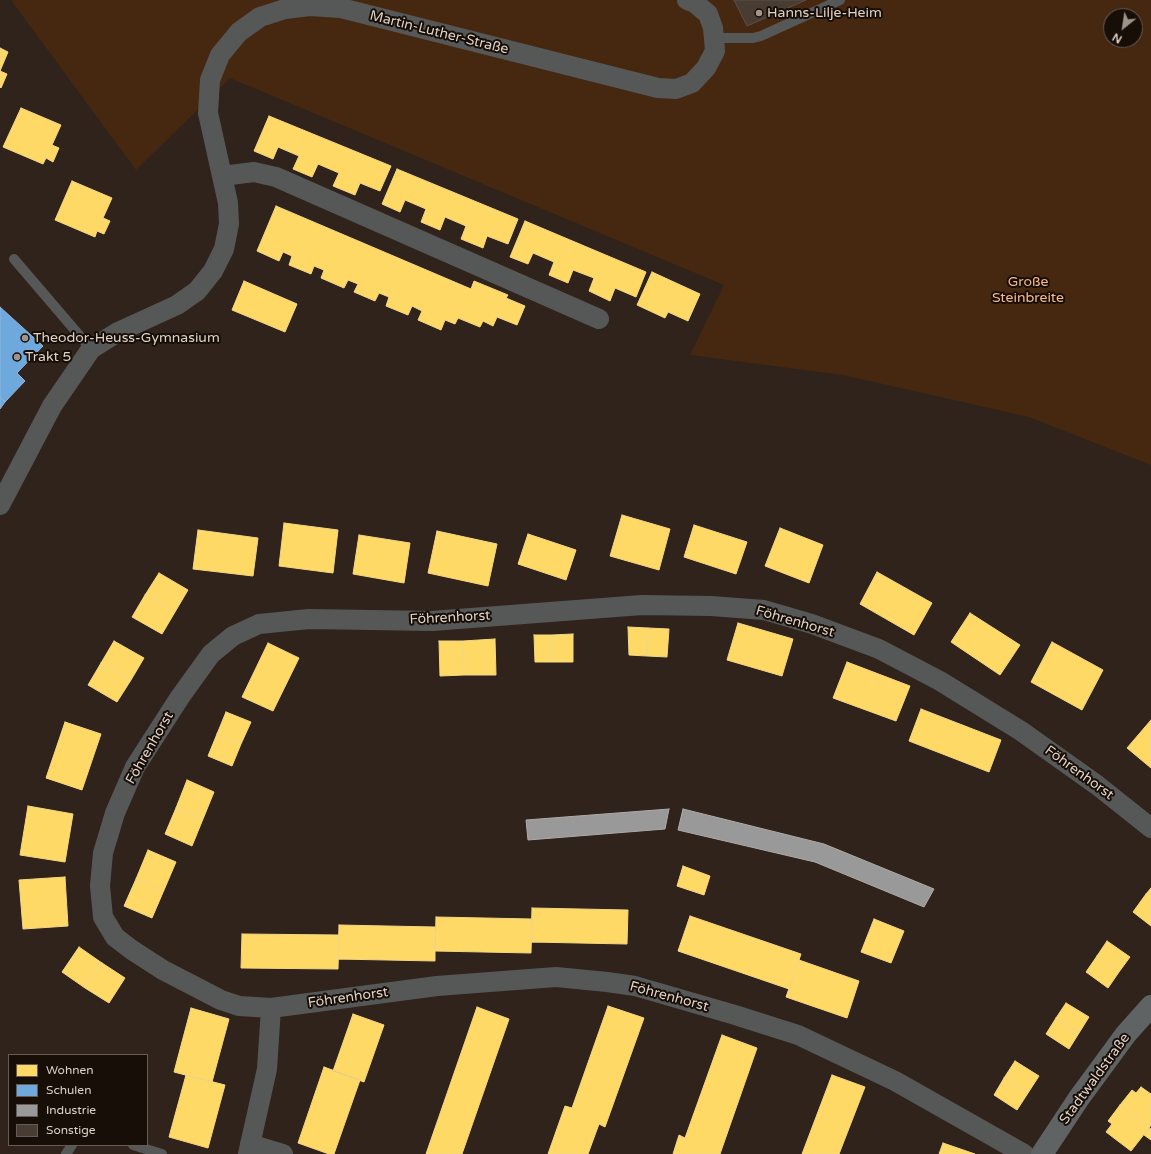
<!DOCTYPE html>
<meta charset="utf-8">
<style>
body{margin:0}
#map{position:relative;width:1151px;height:1154px;overflow:hidden;background:#2f231b;font-family:"Varela Round",sans-serif}
canvas{display:block}
.legend{position:absolute;left:8px;top:1054px;width:140px;height:92px;box-sizing:border-box;background:#170e08;border:1px solid #675c55;margin:0;padding:5px 7px;list-style:none;font-size:12px;color:#dfd2c8}
.legend li{display:flex;align-items:center;gap:8px;height:20px}
.legend b{width:20px;border:1px solid #675c55}
.north{position:absolute;left:1103px;top:8px;width:40px;height:40px;box-sizing:border-box;background:#170e08;border:1px solid #675c55;border-radius:50%;rotate:210deg;font-size:11px;font-weight:700;line-height:16px;text-align:center;color:#dfd2c8}
.north::after{content:'';display:block;margin:auto;width:14px;height:18px;background:#a1958b;clip-path:polygon(50% 0,100% 100%,50% 72%,0 100%)}
</style>
<div id="map">
<canvas width="1151" height="1154"></canvas>
<ul class="legend">
<li><b style="height:11px;background:#ffd966"></b>Wohnen</li>
<li><b style="height:11px;background:#6fa8dc"></b>Schulen</li>
<li><b style="height:11px;background:#999"></b>Industrie</li>
<li><b style="height:11px;background:#493c33"></b>Sonstige</li>
</ul>
<div class="north">N</div>
</div>
<script>
const c = document.querySelector('canvas').getContext('2d');
c.lineJoin = 'round';
function paint(path, color) { c.fillStyle = color; c.fill(path, 'evenodd'); }
const poly = rows => new Path2D(rows.map(r => 'M' + r).join(''));
function stroke(path, color, width, dash) { c.strokeStyle = color; c.lineWidth = width; c.lineCap = dash ? 'butt' : 'round'; c.setLineDash(dash || []); c.stroke(path); }
function write(font, color, halo, rows, align = 'center') {
  c.font = font + ' "Varela Round",sans-serif'; c.lineWidth = 4; c.setLineDash([]); c.textBaseline = 'middle'; c.strokeStyle = halo; c.fillStyle = color; for (const [text, x, y, turn = 0] of rows) {
    c.save(); c.translate(x, y); c.rotate((+turn || 0) * Math.PI / 180); c.textAlign = isNaN(turn) ? turn : align; if (halo) c.strokeText(text, 0, 0); c.fillText(text, 0, 0); c.restore();
  }
}
paint(poly([
 [11,0,1151,0,1151,465,1029,417,843,375,690,355,724,285,230,78,136,170],
 [1111,16,1135,16,1135,40,1111,40]
]), '#462811');
const homes = poly([
 [0,48,8,52,0,71,0,48],
 [0,71,7,74,1,88,0,87,0,71],
 [21,108,61,125,52,145,59,148,53,162,46,158,43,164,3,147,21,108],
 [269,116,391,166,380,191,360,183,355,195,333,186,339,173,318,164,312,177,293,169,299,156,278,147,273,159,254,151,269,116],
 [397,169,518,219,508,244,487,236,483,248,461,239,466,226,445,217,440,230,421,222,426,209,405,200,400,212,382,204,397,169],
 [72,181,112,198,103,218,110,221,104,234,97,231,95,237,55,220,72,181],
 [276,206,471,289,474,281,508,295,506,298,525,306,517,325,497,317,493,326,483,321,480,327,458,318,455,324,445,320,441,330,418,320,422,311,412,306,408,315,386,306,389,297,379,293,375,301,354,292,358,284,348,280,344,288,321,278,324,270,314,266,311,274,289,265,292,256,283,252,279,261,257,251,276,206],
 [525,221,646,272,636,297,615,288,610,301,589,291,594,278,573,270,568,283,549,275,554,262,533,253,528,264,510,257,525,221],
 [652,272,700,294,688,321,668,312,665,318,637,305,652,272],
 [244,281,297,304,285,332,232,310,244,281],
 [622,515,670,529,659,570,610,556,622,515],
 [284,523,338,530,333,573,279,566,284,523],
 [694,525,747,542,736,574,684,557,694,525],
 [780,528,823,545,809,583,765,566,780,528],
 [198,530,258,538,253,576,193,569,198,530],
 [437,531,497,544,488,586,428,573,437,531],
 [528,534,576,550,566,580,518,564,528,534],
 [359,535,410,543,404,583,353,574,359,535],
 [877,572,932,603,914,635,860,604,877,572],
 [159,573,188,590,175,612,145,595,159,573],
 [145,595,175,612,162,634,132,617,145,595],
 [970,613,1020,645,1000,675,951,642,970,613],
 [738,623,793,639,782,676,727,660,738,623],
 [628,627,648,628,647,656,629,655,628,627],
 [648,628,669,629,667,657,647,656,648,628],
 [573,634,573,662,552,662,552,635,573,634],
 [534,635,552,635,552,662,535,662,534,635],
 [495,639,496,675,464,675,463,641,495,639],
 [114,641,144,658,131,680,101,663,114,641],
 [439,641,463,641,464,675,440,676,439,641],
 [1052,642,1103,670,1082,710,1031,682,1052,642],
 [268,643,299,658,273,711,242,697,268,643],
 [847,662,910,686,896,721,833,698,847,662],
 [101,663,131,680,117,702,88,685,101,663],
 [921,709,1001,740,989,772,909,741,921,709],
 [226,712,251,722,241,744,217,734,226,712],
 [1151,720,1151,768,1127,748,1151,720],
 [65,722,101,734,82,790,46,778,65,722],
 [217,734,241,744,232,766,208,756,217,734],
 [187,780,214,792,203,819,176,808,187,780],
 [28,806,73,814,65,862,20,855,28,806],
 [176,808,203,819,192,846,165,834,176,808],
 [148,850,176,862,164,890,136,879,148,850],
 [683,866,710,876,704,895,677,886,683,866],
 [65,877,68,926,23,929,19,880,65,877],
 [136,879,164,890,152,918,124,906,136,879],
 [1151,888,1151,898,1146,894,1151,888],
 [1146,894,1151,898,1151,926,1133,912,1146,894],
 [532,908,628,910,627,944,531,942,532,908],
 [690,916,801,954,789,989,678,951,690,916],
 [436,917,532,919,531,953,435,951,436,917],
 [874,919,904,931,891,963,861,952,874,919],
 [339,925,435,927,435,961,338,959,339,925],
 [242,934,339,935,338,969,241,968,242,934],
 [1107,941,1130,957,1119,972,1097,956,1107,941],
 [79,947,102,963,85,988,62,972,79,947],
 [1097,956,1119,972,1108,988,1086,972,1097,956],
 [799,960,859,981,847,1018,786,997,799,960],
 [102,963,125,978,109,1003,85,988,102,963],
 [1066,1003,1089,1017,1079,1033,1056,1018,1066,1003],
 [608,1006,644,1018,605,1127,599,1124,588,1154,548,1154,565,1106,572,1108,608,1006],
 [477,1007,509,1019,462,1154,426,1154,477,1007],
 [191,1008,229,1019,212,1082,174,1072,191,1008],
 [353,1014,384,1025,364,1082,333,1071,353,1014],
 [1056,1018,1079,1033,1069,1049,1046,1034,1056,1018],
 [722,1035,757,1048,720,1154,673,1154,679,1135,685,1138,722,1035],
 [1015,1061,1039,1076,1028,1093,1004,1078,1015,1061],
 [324,1067,360,1080,334,1154,329,1154,298,1143,324,1067],
 [186,1075,225,1085,208,1148,169,1137,186,1075],
 [832,1075,865,1087,839,1154,802,1154,832,1075],
 [1004,1078,1028,1093,1017,1110,994,1095,1004,1078],
 [1141,1087,1151,1094,1151,1125,1149,1128,1120,1105,1132,1090,1136,1093,1141,1087],
 [1120,1105,1149,1128,1131,1151,1106,1132,1112,1124,1108,1121,1120,1105],
 [1149,1128,1151,1129,1151,1140,1144,1135,1149,1128],
 [943,1143,975,1154,939,1154,943,1143]
]);
paint(homes, '#ffd966');
stroke(homes, '#f5d783', 1);
const schools = poly([
 [0,307,43,346,17,373,25,381,5,402,0,397,0,307],
 [0,397,5,402,0,409,0,397]
]);
paint(schools, '#6fa8dc');
stroke(schools, '#91b5d6', 1);
const industry = poly([
 [669,809,665,829,528,840,526,820,669,809],
 [683,809,824,844,934,889,924,907,815,862,678,830,683,809]
]);
paint(industry, '#999');
stroke(industry, '#aeaaa7', 1);
const building = poly([
 [734,0,806,0,747,26,734,0]
]);
paint(building, '#493c33');
stroke(building, '#5a514a', 1);
stroke(poly([
 [714,38,753,38,761,36,840,0],
 [14,259,91,349],
 [133,1145,162,1154],
 [66,1154,72,1145]
]), '#565858', 10);
stroke(poly([
 [222,176,254,172,276,177,599,319],
 [0,505,52,406,91,349,118,332,177,305,197,291,213,271,224,249,229,224,228,203,208,113,210,80,220,55,239,32,260,17,285,9,310,6,341,8,658,88,676,89,692,83,706,68,715,51,713,28,708,14,695,3,687,0],
 [250,1144,283,1154],
 [248,1154,267,1069,271,1008],
 [1024,1154,895,1081,798,1035,735,1015,635,986,607,982,556,977,437,986,271,1008,239,1006,221,1000,163,970,132,950,115,937,103,917,100,886,103,853,115,813,135,767,180,697,211,654,233,636,259,624,309,619,432,621,642,605,711,606,764,610,812,624,879,649,940,681,1021,731,1097,785,1151,828]
]), '#565858', 20);
stroke(poly([
 [1042,1154,1079,1098,1126,1034,1151,1006]
]), '#5f6364', 22);
for (const [x, y, r, color] of [
 [759,13,4,"#a1958b"],
 [25,338,4,"#a1958b"],
 [17,357,4,"#a1958b"]
]) { const dot = new Path2D(); dot.arc(x, y, r, 0, 2 * Math.PI); c.fillStyle = color; c.fill(dot); stroke(dot, '#170e08', 1.5); }
write('14px', '#dfd2c8', '#170e08', [
 ["Hanns-Lilje-Heim",767,13],
 ["Theodor-Heuss-Gymnasium",33,338],
 ["Trakt 5",25,357]
], 'left');
write('14px', '#dfd2c8', '#170e08', [
 ["Martin-Luther-Straße",439,33,14],
 ["Föhrenhorst",450,618,-3],
 ["Föhrenhorst",795,622,16],
 ["Föhrenhorst",150,748,-60],
 ["Föhrenhorst",1079,773,36],
 ["Föhrenhorst",669,997,15],
 ["Föhrenhorst",348,998,-8],
 ["Stadtwaldstraße",1095,1079,-54]
]);
write('14px', '#fbb887', '#170e08', [
 ["Große",1028,282],
 ["Steinbreite",1028,298]
]);
</script>
